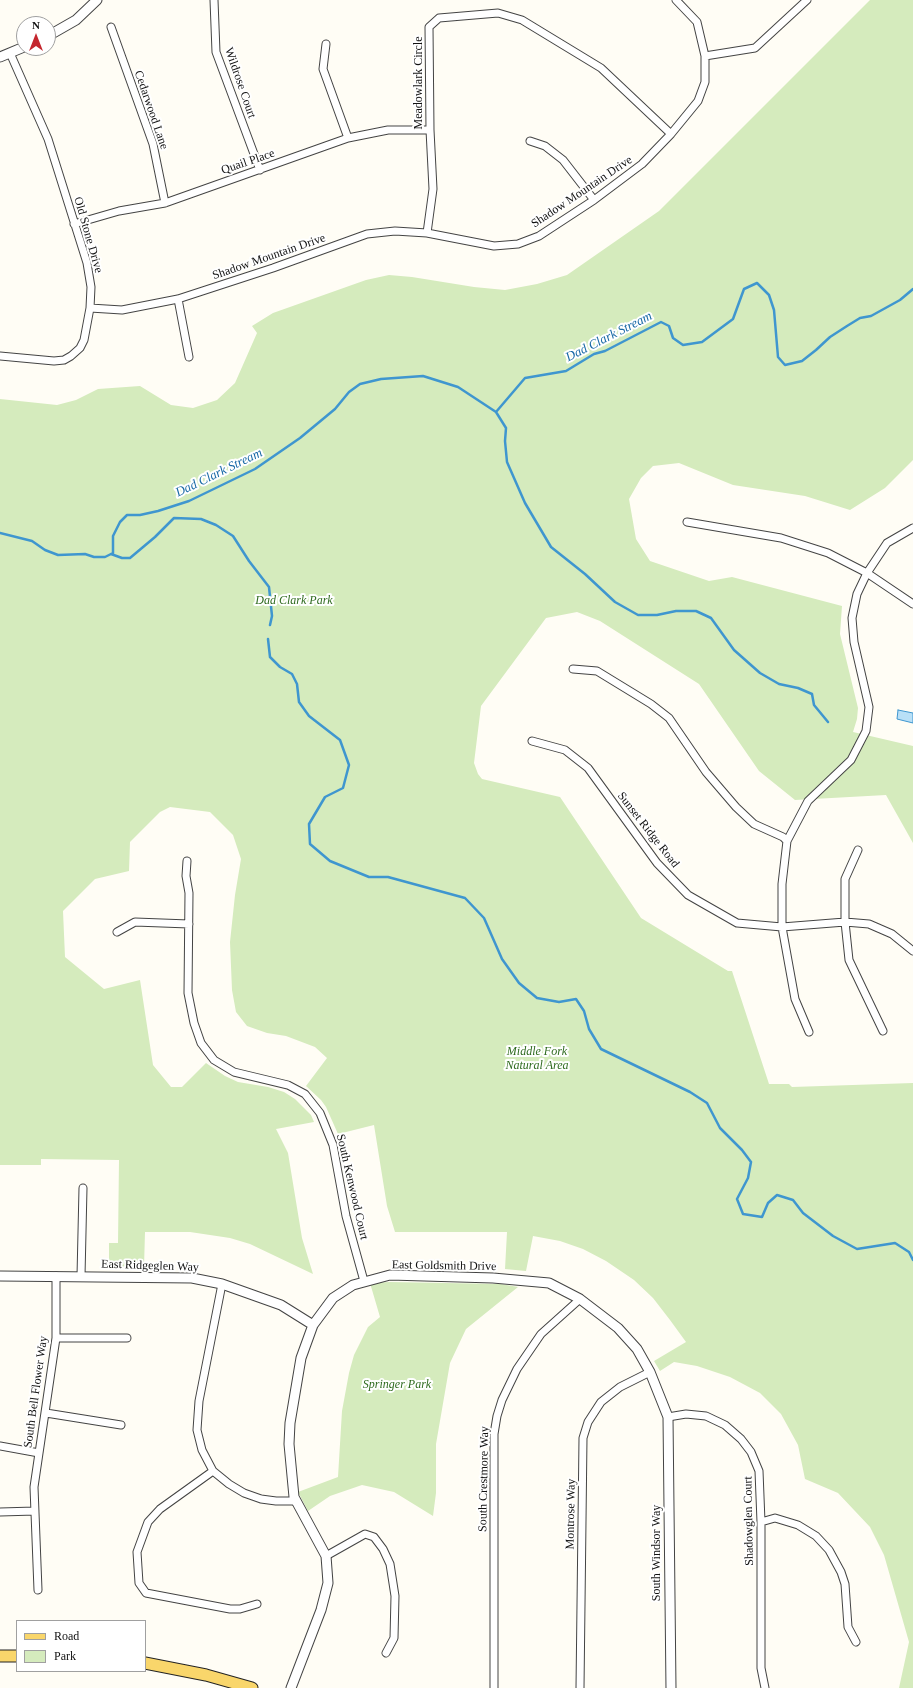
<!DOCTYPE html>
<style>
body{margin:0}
#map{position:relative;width:913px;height:1688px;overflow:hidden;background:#fffdf5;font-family:"Times New Roman",serif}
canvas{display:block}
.legend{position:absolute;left:16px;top:1620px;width:130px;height:52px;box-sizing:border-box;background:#fff;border:1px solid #a0a0a0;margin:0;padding:5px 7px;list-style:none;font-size:12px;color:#111}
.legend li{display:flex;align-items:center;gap:8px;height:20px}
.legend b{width:20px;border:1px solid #a0a0a0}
.north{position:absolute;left:16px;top:16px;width:40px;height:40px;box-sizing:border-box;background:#fff;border:1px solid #a0a0a0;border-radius:50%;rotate:0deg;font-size:11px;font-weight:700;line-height:16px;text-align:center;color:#111}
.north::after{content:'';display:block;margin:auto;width:14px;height:18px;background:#c4262e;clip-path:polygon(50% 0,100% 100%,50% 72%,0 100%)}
</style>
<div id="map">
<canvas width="913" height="1688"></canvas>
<ul class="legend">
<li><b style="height:5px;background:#f9d66b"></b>Road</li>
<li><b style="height:11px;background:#d5ebbd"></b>Park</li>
</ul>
<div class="north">N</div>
</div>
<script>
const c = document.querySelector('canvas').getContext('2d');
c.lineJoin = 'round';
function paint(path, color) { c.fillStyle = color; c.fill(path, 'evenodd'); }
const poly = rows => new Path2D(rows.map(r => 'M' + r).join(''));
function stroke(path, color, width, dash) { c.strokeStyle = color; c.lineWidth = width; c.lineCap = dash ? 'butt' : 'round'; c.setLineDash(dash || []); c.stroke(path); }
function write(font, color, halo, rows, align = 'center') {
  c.font = font + ' "Times New Roman",serif'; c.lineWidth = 4; c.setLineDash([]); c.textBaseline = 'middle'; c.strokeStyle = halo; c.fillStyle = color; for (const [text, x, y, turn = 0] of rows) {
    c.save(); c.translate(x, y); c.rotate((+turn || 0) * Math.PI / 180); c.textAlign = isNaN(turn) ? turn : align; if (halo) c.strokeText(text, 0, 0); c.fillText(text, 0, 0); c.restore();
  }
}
paint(poly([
 [870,0,913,0,913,460,885,488,850,510,805,496,733,485,679,463,653,466,641,478,629,499,636,539,650,561,709,581,732,577,842,606,840,634,858,708,857,719,853,732,913,746,913,843,886,795,795,800,759,771,699,684,600,621,577,612,546,618,481,706,474,763,478,774,482,779,560,797,641,918,728,971,732,971,769,1084,789,1084,792,1087,913,1083,913,1688,899,1688,909,1642,884,1555,870,1527,838,1493,805,1479,798,1445,781,1414,760,1393,730,1377,697,1366,674,1362,660,1371,654,1361,686,1342,670,1320,653,1298,634,1280,606,1261,583,1249,560,1241,533,1236,526,1271,505,1269,507,1232,395,1232,387,1206,374,1125,338,1134,326,1107,321,1100,306,1086,327,1058,315,1047,286,1036,267,1033,247,1026,236,1012,232,990,230,942,235,895,241,859,233,835,210,812,170,807,160,812,130,842,129,871,95,879,63,911,65,957,104,989,140,980,153,1065,171,1087,182,1087,206,1063,225,1076,238,1082,268,1087,284,1092,295,1099,311,1115,314,1122,276,1129,288,1153,302,1238,313,1274,250,1244,230,1238,190,1232,145,1232,144,1267,109,1267,109,1243,118,1243,119,1160,41,1159,41,1165,0,1165,0,399,57,405,76,400,98,389,140,386,171,405,193,408,217,400,235,383,257,333,252,326,273,313,366,280,389,275,412,277,474,287,505,290,537,284,567,275,659,211],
 [389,1282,501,1284,518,1287,466,1329,450,1363,436,1444,436,1493,433,1516,394,1492,362,1485,330,1496,308,1511,298,1492,338,1477,342,1411,349,1373,354,1355,368,1327,380,1317,370,1283]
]), '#d5ebbd');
const water = poly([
 [898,710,913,713,913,723,897,719,898,710]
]);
paint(water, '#b9e0f7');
stroke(water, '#3f96cf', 1);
stroke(poly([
 [496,412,506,428,505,441,507,462,525,503,551,547,585,574,615,602,638,615,657,615,676,611,696,611,711,618,734,650,760,673,779,684,798,688,812,694,814,705,828,722],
 [0,533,32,541,45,550,58,555,85,554,94,557,105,557,113,553,113,536,120,522,127,515,140,515,158,511,189,501,255,469,300,438,335,409,349,392,360,384,381,379,423,376,458,387,496,412,525,378,566,371,594,354,605,351,661,322,669,326,673,338,683,345,702,342,733,319,744,289,757,283,769,295,774,310,778,357,785,365,802,361,816,350,830,337,847,326,860,318,871,316,900,300,913,289],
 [111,554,122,558,130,558,155,537,174,518,201,519,216,525,233,536,249,561,269,587,272,616,270,625],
 [268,639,270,657,280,667,292,674,297,684,299,702,309,716,340,740,349,765,343,788,325,797,309,824,310,844,330,861,369,877,388,877,465,898,484,918,502,959,519,983,537,998,559,1002,576,999,584,1011,589,1029,601,1049,690,1092,707,1103,720,1128,742,1150,751,1162,748,1178,737,1199,743,1214,762,1217,768,1203,777,1195,793,1200,803,1213,833,1236,857,1249,895,1243,909,1252,913,1260]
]), '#3f96cf', 2.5);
const minor = poly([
 [214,0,216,52,260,170],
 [111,27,153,144,165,203],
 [326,44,323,69,348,138],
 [705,56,755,48,807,0],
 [530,141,545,146,563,160,594,200],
 [74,224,119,211,165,203,348,138,388,130,430,130],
 [427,233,433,189,430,130,429,27,439,18,498,13,522,20,601,68,671,134],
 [178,299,189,357],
 [90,308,122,310,178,299,273,268,367,234,395,231,427,233,494,246,518,244,539,236,594,200,642,164,671,134,698,101,705,82,705,56,697,22,676,0],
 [0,356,54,361,64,360,71,356,80,348,84,340,90,308,91,287,87,263,48,139,10,53],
 [687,522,781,538,828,553,867,573,913,604],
 [573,669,597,671,651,704,669,718,706,772,736,807,754,824,783,837,787,841],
 [532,741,565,750,588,768,657,863,688,895,737,923,782,927,845,922,869,924,892,934,913,951],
 [858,850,845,879,845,922,849,960,883,1031],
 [187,861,186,876,189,893,188,993,194,1023,201,1043,214,1060,234,1072,288,1085,305,1094,320,1113,333,1145,346,1216,364,1281],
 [117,932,135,922,189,924],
 [809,1032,795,999,782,927,782,884,787,841,808,801,851,760,866,731,869,707,854,642,852,618,857,594,867,573,887,543,913,528],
 [81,1276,83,1188],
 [222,1284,199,1401,197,1430,202,1450,213,1471,229,1484,244,1493,261,1499,276,1501,296,1501],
 [56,1338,127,1338],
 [46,1413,121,1425],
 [668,1417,686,1414,706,1416,725,1425,741,1439,751,1452,759,1471,761,1522,761,1668,765,1688],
 [0,1446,39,1453],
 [213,1471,160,1509,148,1522,137,1552,139,1583,146,1593,230,1609,240,1609,257,1604],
 [0,1512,35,1511],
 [761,1522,775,1518,798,1525,816,1536,829,1550,841,1572,845,1584,848,1627,856,1642],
 [326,1556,365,1534,374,1537,383,1549,390,1564,395,1596,394,1638,386,1653],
 [38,1590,34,1487,56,1338,56,1276],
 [494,1688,494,1434,497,1416,502,1400,517,1369,541,1334,580,1299],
 [580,1688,583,1438,588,1422,601,1402,620,1387,650,1372]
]);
const tertiary = poly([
 [48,36,76,20,97,0],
 [0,57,24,47],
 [0,1276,192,1278,222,1284,281,1305,313,1325],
 [291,1688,321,1610,328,1583,326,1556,294,1497,289,1444,290,1423,301,1358,313,1325,333,1298,353,1285,390,1275,493,1278,549,1283,580,1299,618,1328,637,1349,650,1372,668,1417,671,1688]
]);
const primary = poly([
 [0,1656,17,1656],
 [145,1663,206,1675,252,1688]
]);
stroke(minor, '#444', 9);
stroke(tertiary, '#444', 11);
stroke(primary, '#222', 13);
stroke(minor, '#fff', 7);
stroke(tertiary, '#fff', 9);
stroke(primary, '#f9d66b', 11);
write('12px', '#111', '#fff', [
 ["Wildrose Court",240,83,71],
 ["Meadowlark Circle",419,83,-90],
 ["Cedarwood Lane",151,110,71],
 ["Quail Place",248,162,-19],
 ["Shadow Mountain Drive",582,192,-34],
 ["Old Stone Drive",88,235,74],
 ["Shadow Mountain Drive",269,257,-19],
 ["Sunset Ridge Road",648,830,52],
 ["South Kenwood Court",352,1187,77],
 ["East Ridgeglen Way",150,1266,2],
 ["East Goldsmith Drive",444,1266,1],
 ["South Bell Flower Way",36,1392,-82],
 ["South Crestmore Way",484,1479,-89],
 ["Montrose Way",571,1514,-89],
 ["Shadowglen Court",749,1521,-91],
 ["South Windsor Way",657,1553,-90]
]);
write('italic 12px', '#2f6b1f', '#fff', [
 ["Dad Clark Park",294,601],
 ["Middle Fork",537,1052],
 ["Natural Area",537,1066],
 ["Springer Park",397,1385]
]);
write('italic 13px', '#1768a6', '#fff', [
 ["Dad Clark Stream",609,337,-27],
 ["Dad Clark Stream",219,473,-26]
]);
</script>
